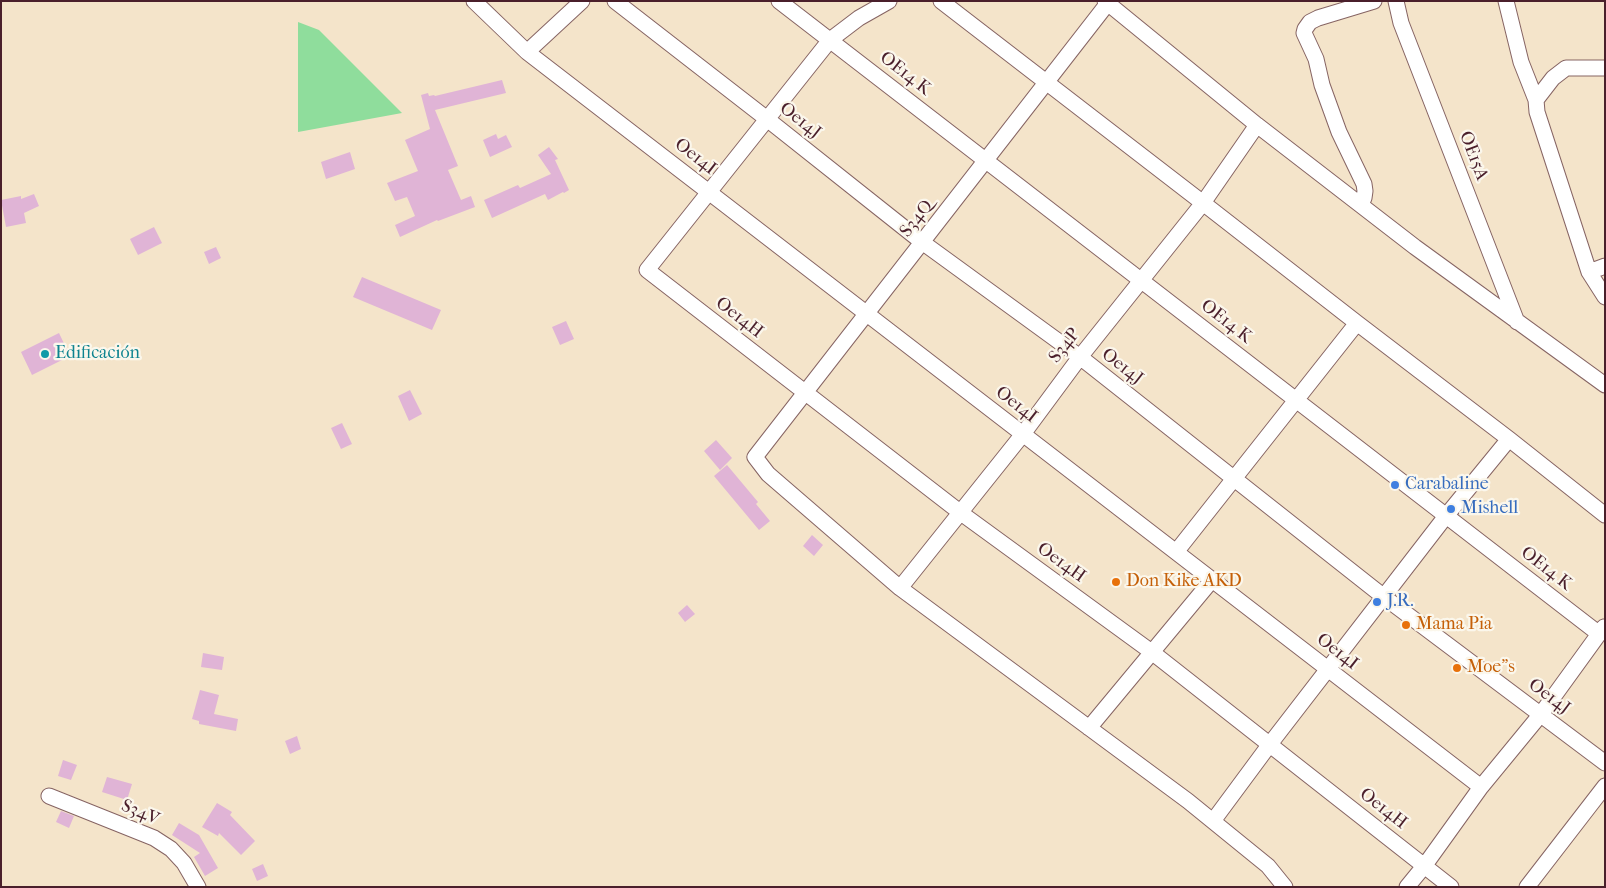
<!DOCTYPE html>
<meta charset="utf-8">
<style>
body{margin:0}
#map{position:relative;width:1606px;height:888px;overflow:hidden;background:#f4e4ca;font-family:"IM FELL French Canon",serif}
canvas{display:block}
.frame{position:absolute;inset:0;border:2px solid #4a1f2b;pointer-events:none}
</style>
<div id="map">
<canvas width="1606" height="888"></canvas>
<div class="frame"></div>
</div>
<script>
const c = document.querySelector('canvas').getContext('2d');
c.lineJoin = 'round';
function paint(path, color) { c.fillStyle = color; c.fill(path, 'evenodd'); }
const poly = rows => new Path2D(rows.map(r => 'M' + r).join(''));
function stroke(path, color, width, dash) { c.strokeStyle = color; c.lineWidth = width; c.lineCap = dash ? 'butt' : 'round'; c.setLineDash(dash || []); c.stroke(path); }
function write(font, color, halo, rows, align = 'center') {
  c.font = font + ' "IM FELL French Canon",serif'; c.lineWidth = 4.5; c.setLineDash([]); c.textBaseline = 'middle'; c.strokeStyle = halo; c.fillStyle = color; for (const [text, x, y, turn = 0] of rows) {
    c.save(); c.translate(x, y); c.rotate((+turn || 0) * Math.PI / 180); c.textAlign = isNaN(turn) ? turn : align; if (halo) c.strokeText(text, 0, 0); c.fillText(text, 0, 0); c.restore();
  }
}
paint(poly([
 [298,22,319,30,402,113,298,132]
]), '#8fdd9c');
paint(poly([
 [502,80,506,93,435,110,458,166,448,170,461,200,471,196,475,207,438,221,437,220,400,237,395,225,415,216,407,197,395,201,387,183,418,171,405,140,430,129,421,95,428,93,429,96,434,95,435,96],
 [496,134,498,139,506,135,512,147,490,157,483,140],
 [549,147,558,159,555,160,569,190,564,193,563,192,548,200,545,194,492,218,484,200,518,185,520,188,551,174,538,155],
 [350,152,355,169,326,179,321,162],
 [34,194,39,206,24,213,26,223,6,227,1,200,21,196,21,199],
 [154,227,162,243,138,255,130,239],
 [216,247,221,258,209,264,204,252],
 [362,277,441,310,432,330,353,297],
 [566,321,574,339,560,345,552,327],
 [59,333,70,356,32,375,21,352],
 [410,390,422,414,409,421,398,396],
 [342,423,352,444,341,449,331,428],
 [716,440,732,458,720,470,704,451],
 [727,465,758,502,756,504,770,521,759,530,714,476],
 [812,535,823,545,814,556,803,546],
 [687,605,695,614,685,622,678,613],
 [203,653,224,657,222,670,201,667],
 [200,690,219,695,214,714,238,719,236,731,199,724,199,721,192,719],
 [297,736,301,749,290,754,285,741],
 [63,760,77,765,71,780,58,776],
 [107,777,132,784,127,800,102,792],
 [217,803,232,812,230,815,255,841,241,855,219,833,218,836,202,827],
 [61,811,74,816,69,828,56,822],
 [179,823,199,835,218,868,205,876,194,857,200,853,172,835],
 [263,864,268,876,257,881,252,869]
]), '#e0b4d6');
const minor = poly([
 [474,1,527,52,1481,787],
 [615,1,767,119,922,242,1080,357,1384,597,1605,763],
 [779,1,1598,633],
 [889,1,859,18,830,40,647,270,961,513,1153,653,1451,887],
 [941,1,1203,203,1357,323,1509,439,1605,515],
 [1105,1,1257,125,1415,247,1605,385],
 [1396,1,1401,23,1517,322],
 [1506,1,1521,62,1536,100],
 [1108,3,755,457,768,474,900,588,1188,801,1268,866,1285,887],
 [527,52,582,1],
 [1605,68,1566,68,1553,78,1536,100,1537,112,1589,272,1605,297],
 [1360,204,1364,198,1365,191,1364,184,1339,132,1322,85,1316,59,1304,33,1305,29,1310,22,1318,18,1374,1],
 [1589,272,1605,266],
 [1176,552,1357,323],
 [900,588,1023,434,1080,357,1203,203,1257,125],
 [1089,728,1212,580],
 [49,796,154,838,171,849,184,863,198,887],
 [1213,821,1270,744,1446,516,1509,439],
 [1407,887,1425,865,1481,787,1541,714,1604,627],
 [1527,887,1605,786]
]);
stroke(minor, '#866463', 17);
stroke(minor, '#fff', 15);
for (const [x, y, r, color] of [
 [45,354,5,"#0f9aa8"],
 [1395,485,5,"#3f7fe0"],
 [1451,509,5,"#3f7fe0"],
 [1116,582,5,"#e8710a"],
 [1377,602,5,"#3f7fe0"],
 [1406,625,5,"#e8710a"],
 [1457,668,5,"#e8710a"]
]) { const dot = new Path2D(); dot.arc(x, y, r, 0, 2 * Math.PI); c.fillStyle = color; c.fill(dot); stroke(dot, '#fbf7ec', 2); }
write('18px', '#4a1f2b', '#fbf7ec', [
 ["OE14 K",905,74,38],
 ["Oe14J",800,121,38],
 ["OE15A",1473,156,69],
 ["Oe14I",695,157,38],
 ["S34Q",917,219,-52],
 ["Oe14H",739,318,38],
 ["OE14 K",1226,322,38],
 ["S34P",1065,346,-52],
 ["Oe14J",1122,367,38],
 ["Oe14I",1016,405,38],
 ["Oe14H",1061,563,36],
 ["OE14 K",1546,569,38],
 ["Oe14I",1337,652,38],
 ["Oe14J",1549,697,37],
 ["Oe14H",1383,809,38],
 ["S34V",140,813,23]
]);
write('18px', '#0d838f', '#fbf7ec', [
 ["Edificación",55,354]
], 'left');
write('18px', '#366cbe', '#fbf7ec', [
 ["Carabaline",1405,485],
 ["Mishell",1461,509],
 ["J.R.",1387,602]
], 'left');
write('18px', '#c56008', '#fbf7ec', [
 ["Don Kike AKD",1126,582],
 ["Mama Pia",1416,625],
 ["Moe\"s",1467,668]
], 'left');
</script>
